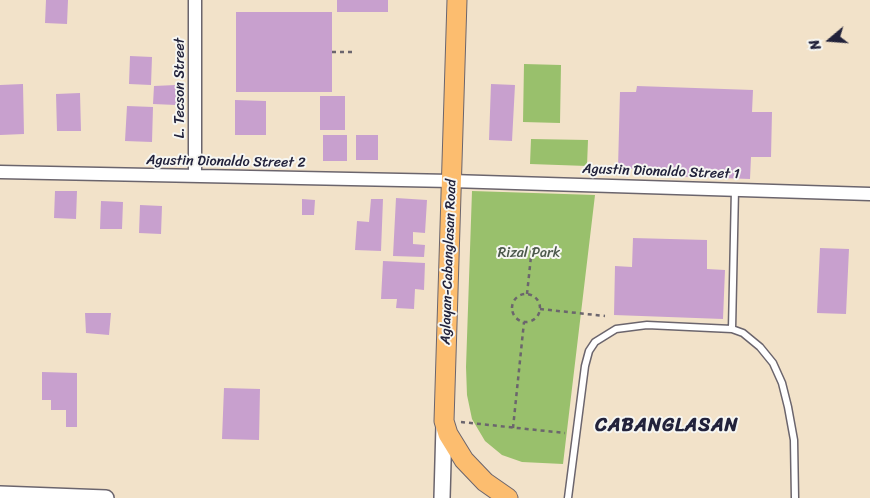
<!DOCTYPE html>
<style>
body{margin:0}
#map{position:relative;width:870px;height:498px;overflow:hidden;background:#f2e2c9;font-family:Sriracha,sans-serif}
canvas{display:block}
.north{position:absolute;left:805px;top:15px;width:50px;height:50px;-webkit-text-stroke:4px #f6f6f2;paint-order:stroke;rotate:252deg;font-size:14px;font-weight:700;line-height:20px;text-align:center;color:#22223b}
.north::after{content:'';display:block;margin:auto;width:18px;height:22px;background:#22223b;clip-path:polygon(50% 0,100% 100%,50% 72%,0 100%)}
</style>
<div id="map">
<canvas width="870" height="498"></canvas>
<div class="north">N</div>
</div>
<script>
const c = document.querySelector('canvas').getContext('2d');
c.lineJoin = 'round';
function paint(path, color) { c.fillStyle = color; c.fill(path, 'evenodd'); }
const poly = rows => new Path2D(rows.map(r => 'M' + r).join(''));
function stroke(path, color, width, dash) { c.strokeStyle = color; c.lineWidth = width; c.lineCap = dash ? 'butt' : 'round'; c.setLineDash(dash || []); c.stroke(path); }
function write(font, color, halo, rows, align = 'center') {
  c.font = font + ' Sriracha,sans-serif'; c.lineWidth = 4; c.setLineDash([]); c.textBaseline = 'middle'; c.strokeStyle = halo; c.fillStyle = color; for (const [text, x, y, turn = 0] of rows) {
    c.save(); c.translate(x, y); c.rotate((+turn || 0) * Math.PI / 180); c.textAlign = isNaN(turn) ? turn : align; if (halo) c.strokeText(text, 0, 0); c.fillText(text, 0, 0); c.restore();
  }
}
paint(poly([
 [524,64,561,65,560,123,523,122],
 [531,139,588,140,587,166,530,164],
 [472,191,595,195,563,464,522,462,502,455,485,441,472,419,467,395,466,367]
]), '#99c06c');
paint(poly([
 [46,0,68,0,67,24,45,23],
 [337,0,388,0,388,12,337,12],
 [236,12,332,12,332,92,236,92],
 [130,56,152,57,151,85,129,84],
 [23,84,24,134,0,135,0,85],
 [491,84,515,85,512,141,489,140],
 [176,85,176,105,153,104,154,86],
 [637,86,753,90,752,112,772,112,771,157,751,157,750,179,634,175,634,169,618,168,620,92,636,92],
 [80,93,81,131,57,131,56,94],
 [320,96,345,96,345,130,320,130],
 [235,100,266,101,266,135,235,135],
 [127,106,153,107,152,142,125,141],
 [323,135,347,135,347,161,323,161],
 [356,135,378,135,378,160,356,160],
 [55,191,77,191,76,219,54,218],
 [396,198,427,200,425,233,413,232,413,244,425,245,424,257,393,256],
 [302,199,315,200,314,215,302,215],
 [371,199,383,199,381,251,355,250,357,221,369,222],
 [101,201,123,202,122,229,100,229],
 [140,205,162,206,161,234,139,233],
 [633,238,707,240,707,269,725,270,723,319,614,315,615,266,632,267],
 [820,248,849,249,846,314,817,313],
 [383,261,425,263,424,290,415,289,414,309,396,308,397,299,381,299],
 [85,313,111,313,109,335,86,333],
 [42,372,77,373,77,427,66,427,66,410,51,410,51,400,42,400],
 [224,388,260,389,259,440,222,439]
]), '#c8a0ce');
const service = poly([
 [732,329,735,189],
 [568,498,585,366,589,351,595,342,616,329,647,325,732,329,743,333,760,347,773,363,782,383,788,407,794,440,795,498]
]);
const minor = poly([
 [0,172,451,181,870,194],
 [195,176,195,0]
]);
const tertiary = poly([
 [0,494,106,498],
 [442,498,444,425]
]);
const primary = poly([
 [457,0,444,421,448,434,464,460,485,482,508,498]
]);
stroke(service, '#6b656d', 9);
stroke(minor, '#6b656d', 15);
stroke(tertiary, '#6b656d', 18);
stroke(primary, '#6b656d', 21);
stroke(poly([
 [332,52,354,52],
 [527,294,532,247],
 '512 308a14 14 0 1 1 28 0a14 14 0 1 1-28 0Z',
 [540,309,605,316],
 [461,422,565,433],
 [513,428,524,322]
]), '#6b656d', 2.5, [4, 4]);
stroke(service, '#fff', 6);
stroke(minor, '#fff', 12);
stroke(tertiary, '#fff', 15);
stroke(primary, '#fcbd6f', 19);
write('14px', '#22223b', '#f6f6f2', [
 ["L. Tecson Street",180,88,-90],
 ["Agustin Dionaldo Street 2",226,162,1],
 ["Agustin Dionaldo Street 1",661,172,2],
 ["Aglayan-Cabanglasan Road",449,262,-88]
]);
write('14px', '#4c594c', '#f6f6f2', [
 ["Rizal Park",529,253]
]);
c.letterSpacing = '1px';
write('bold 19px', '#22223b', '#f6f6f2', [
 ["CABANGLASAN",667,426]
]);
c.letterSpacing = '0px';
</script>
